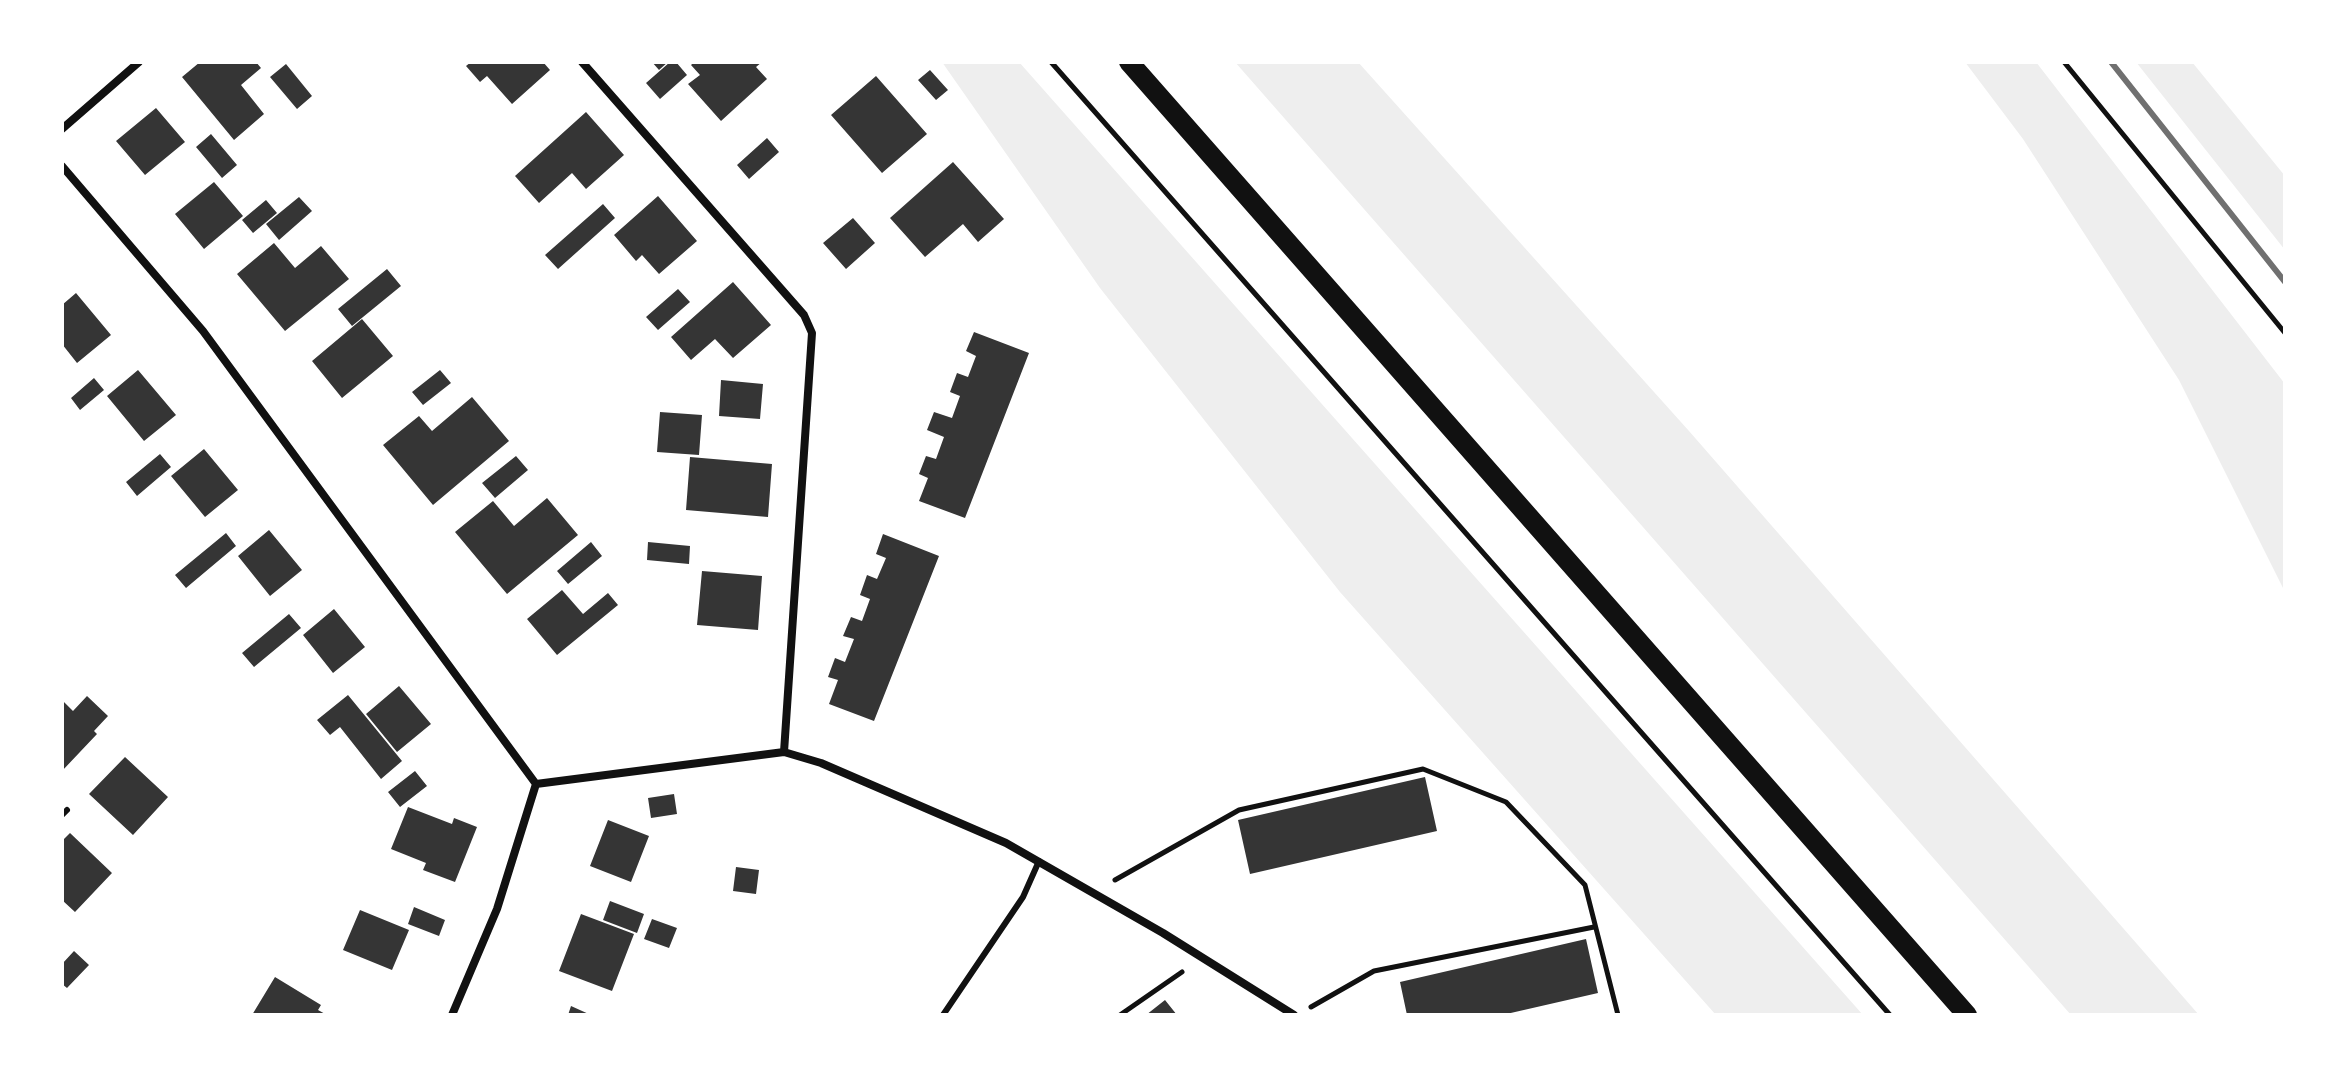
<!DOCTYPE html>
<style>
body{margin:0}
#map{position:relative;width:2347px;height:1077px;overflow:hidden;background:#fff;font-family:"IBM Plex Sans",sans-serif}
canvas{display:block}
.frame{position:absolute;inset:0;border:64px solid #fff;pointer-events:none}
</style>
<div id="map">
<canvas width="2347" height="1077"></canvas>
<div class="frame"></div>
</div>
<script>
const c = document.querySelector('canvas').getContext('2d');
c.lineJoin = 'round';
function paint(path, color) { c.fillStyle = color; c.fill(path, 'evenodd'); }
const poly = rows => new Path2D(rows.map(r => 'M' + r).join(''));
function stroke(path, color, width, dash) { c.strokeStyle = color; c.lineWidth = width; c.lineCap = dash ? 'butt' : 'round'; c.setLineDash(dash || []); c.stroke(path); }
paint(poly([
 [942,62,1019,62,1863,1015,1716,1015,1340,592,1100,288],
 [1235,62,1358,62,1689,431,2199,1015,2071,1015],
 [1965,62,2036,62,2285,384,2285,592,2179,380,2023,139],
 [2136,62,2192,62,2285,176,2285,250]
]), '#eee');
paint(poly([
 [200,62,256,62,261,68,241,85,264,114,234,140,182,77],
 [471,62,543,62,550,70,512,104,487,76,480,82,466,66],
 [652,62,668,62,659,70],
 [670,62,676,62,687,75,660,99,646,83],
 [694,62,762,62,756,67,767,79,721,121,688,84,700,75,691,65],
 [286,64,312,96,297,109,270,77],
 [930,70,948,90,936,100,918,80],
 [876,76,927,134,882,173,831,115],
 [156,108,185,142,145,175,116,141],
 [586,112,624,155,586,189,572,173,539,203,515,176],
 [211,134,237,165,222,178,196,147],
 [767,138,779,152,749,179,737,165],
 [953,162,1004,219,978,242,963,224,925,257,890,218],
 [214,182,243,216,204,249,175,214],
 [658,196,697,241,659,274,642,255,636,261,614,235],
 [299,197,312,211,279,240,266,224],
 [266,200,277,213,253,233,242,220],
 [603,204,615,218,558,269,545,255],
 [853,218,875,243,846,269,823,243],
 [274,243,295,268,321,246,349,279,285,331,237,274],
 [387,269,401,286,352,326,338,309],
 [733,282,771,325,733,358,715,339,691,360,671,337],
 [678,289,690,302,658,330,646,317],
 [76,293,111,335,77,363,62,344,62,305],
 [362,319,393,356,342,398,312,361],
 [974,332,1029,353,965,518,919,501,928,478,919,474,926,456,936,459,944,437,927,430,934,412,952,418,960,396,950,392,957,373,968,377,976,356,966,351],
 [138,370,176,415,144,441,107,396],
 [440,370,451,383,423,405,412,392],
 [94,378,104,390,80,410,71,398],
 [721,380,763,384,760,419,719,416],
 [472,397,509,441,433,505,383,445,419,416,432,431],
 [660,412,702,415,699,455,657,452],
 [204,449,238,490,205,517,171,476],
 [160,454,171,467,137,496,126,482],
 [516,456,528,470,495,498,482,483],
 [690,457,772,464,768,517,686,510],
 [547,498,578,535,507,594,455,532,493,501,514,526],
 [269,530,302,570,270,596,238,556],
 [226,533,236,546,186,588,175,575],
 [883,534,939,556,874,721,829,704,838,680,828,677,835,658,845,662,854,639,843,636,851,617,862,621,870,599,860,595,867,575,877,579,886,558,876,554],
 [591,542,602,556,568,584,557,571],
 [648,542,690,546,689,564,647,560],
 [702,571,762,576,758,630,697,625],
 [562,590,583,614,608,593,618,605,557,655,527,619],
 [334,609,365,647,333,673,303,635],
 [289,614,301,628,254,667,242,653],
 [399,686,431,724,397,752,366,714],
 [348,695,402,761,381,779,340,727,330,735,317,720],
 [87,696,108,716,94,731,97,734,62,771,62,700,73,711],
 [125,757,168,797,133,835,89,794],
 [415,771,427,786,400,807,388,792],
 [1425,777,1437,831,1250,874,1238,820],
 [674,794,677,814,651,818,648,798],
 [408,807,452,824,454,818,477,827,455,882,423,870,426,863,391,849],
 [608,820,649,836,631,882,590,866],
 [70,833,112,873,75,912,62,900,62,841],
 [736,867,759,870,756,894,733,891],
 [610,901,644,914,637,933,603,920],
 [414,907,445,920,439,936,408,924],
 [360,910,409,930,392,970,343,950],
 [581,914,634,934,612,991,559,971],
 [652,919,677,928,669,948,644,939],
 [1586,939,1598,993,1502,1015,1407,1015,1400,982],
 [74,951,89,965,67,988,62,984,62,964],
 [275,977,321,1005,318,1010,327,1015,252,1015],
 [1165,1000,1177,1015,1146,1015],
 [571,1006,591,1015,568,1015]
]), '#353535');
stroke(poly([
 [1051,62,1890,1015],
 [2064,62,2285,333],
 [1115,880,1239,810,1423,769,1506,802,1585,885,1618,1015],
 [1311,1007,1374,971,1594,927],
 [1120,1015,1182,972]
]), '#111', 5);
stroke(poly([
 [62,815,67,810],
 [943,1015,1023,897,1039,861]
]), '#111', 6);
stroke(poly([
 [582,62,804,315,812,333,784,752],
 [62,129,139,62],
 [62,166,203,331,536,784],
 [536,784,784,752,821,763,1006,843,1163,933,1294,1015],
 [452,1015,497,909,536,784]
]), '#111', 8);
stroke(poly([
 [1129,62,1967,1015]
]), '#111', 20);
stroke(poly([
 [2111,62,2285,282]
]), '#707070', 6);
</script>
